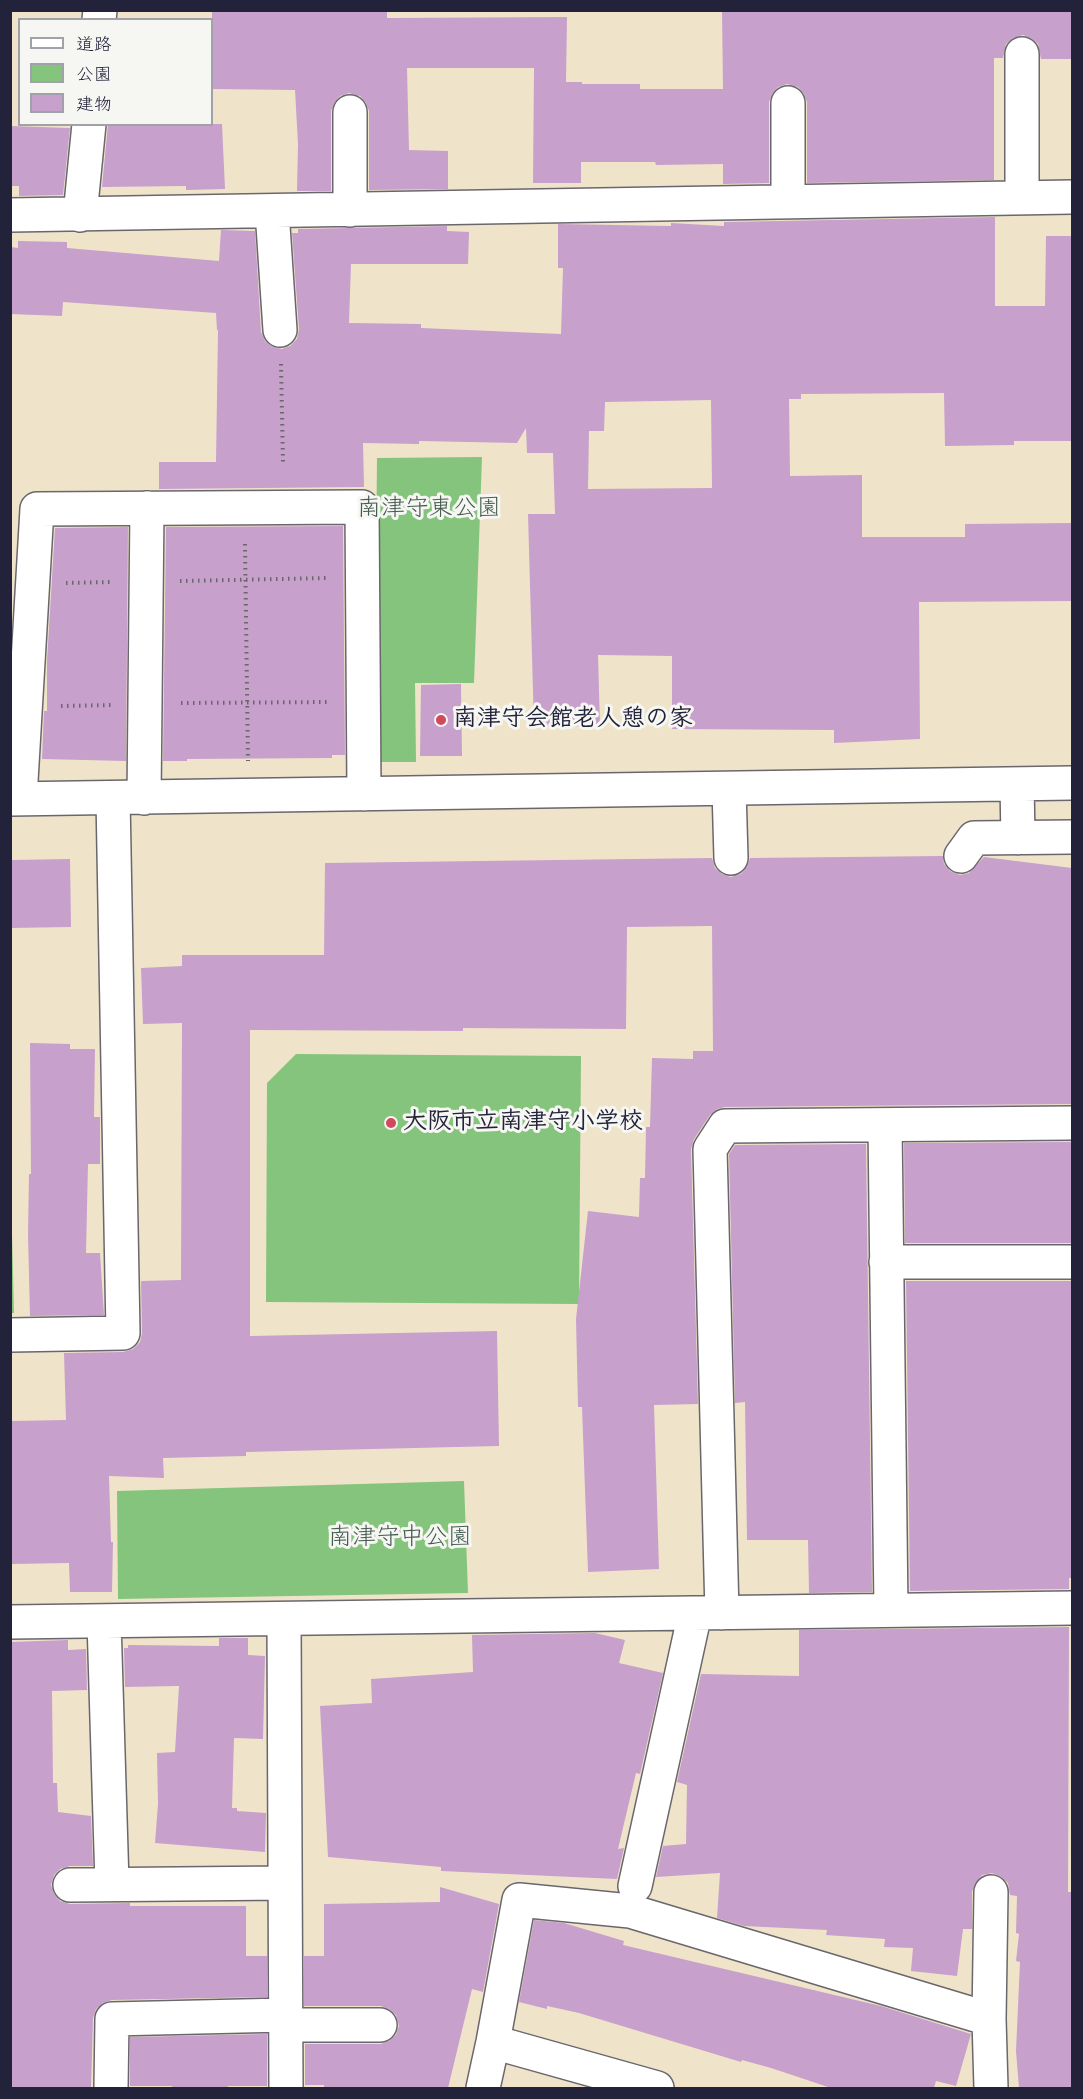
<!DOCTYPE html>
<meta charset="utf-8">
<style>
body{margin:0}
#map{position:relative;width:1083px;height:2099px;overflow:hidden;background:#efe4ca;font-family:Mynerve,"Klee One",sans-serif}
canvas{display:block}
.frame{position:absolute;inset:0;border:12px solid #22223b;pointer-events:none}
.legend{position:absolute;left:18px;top:18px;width:195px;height:108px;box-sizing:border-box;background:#f6f6f2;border:2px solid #a1a1a9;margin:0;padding:8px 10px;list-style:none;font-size:18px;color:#22223b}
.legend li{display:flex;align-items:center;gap:12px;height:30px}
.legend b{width:30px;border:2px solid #a1a1a9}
</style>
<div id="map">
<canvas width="1083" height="2099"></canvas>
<div class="frame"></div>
<ul class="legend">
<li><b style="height:8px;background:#fff"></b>道路</li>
<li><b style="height:16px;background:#85c47c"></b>公園</li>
<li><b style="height:16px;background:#c7a0cb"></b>建物</li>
</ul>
</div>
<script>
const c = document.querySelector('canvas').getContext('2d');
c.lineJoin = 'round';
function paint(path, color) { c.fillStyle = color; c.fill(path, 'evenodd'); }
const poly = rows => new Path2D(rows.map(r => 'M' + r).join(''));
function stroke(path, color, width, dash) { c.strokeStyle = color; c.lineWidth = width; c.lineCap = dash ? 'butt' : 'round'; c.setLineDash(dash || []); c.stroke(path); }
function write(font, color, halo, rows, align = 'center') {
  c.font = font + ' Mynerve,"Klee One",sans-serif'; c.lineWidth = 6; c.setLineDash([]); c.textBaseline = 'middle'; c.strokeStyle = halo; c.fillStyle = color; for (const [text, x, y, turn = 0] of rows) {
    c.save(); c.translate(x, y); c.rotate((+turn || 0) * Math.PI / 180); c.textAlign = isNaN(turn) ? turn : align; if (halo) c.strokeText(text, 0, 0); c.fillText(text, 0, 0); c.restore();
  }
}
paint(poly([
 [482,457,474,683,415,683,416,762,374,762,377,458],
 [296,1054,581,1056,579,1304,266,1302,267,1083],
 [10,1154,14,1313,10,1313],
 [464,1481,468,1593,118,1599,117,1491]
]), '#85c47c');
paint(poly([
 [212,10,387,10,387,18,567,17,566,82,582,82,582,84,640,84,640,89,723,89,722,10,1072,10,1072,59,1041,59,1038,44,1031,38,1023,35,1013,38,1006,44,1003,58,994,58,994,180,807,183,807,102,804,94,798,87,787,84,778,87,772,94,769,102,769,183,723,184,723,164,656,165,655,162,581,162,581,183,533,183,534,68,407,68,409,150,448,151,448,189,369,190,369,111,366,103,360,96,349,93,340,96,334,103,331,111,331,191,297,191,298,144,295,90,212,89],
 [108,124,222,124,225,189,186,190,186,186,102,187],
 [10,126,70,128,63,195,19,196,19,186,10,186],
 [995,217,995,306,1045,306,1046,236,1072,236,1072,441,1014,441,1014,445,945,446,944,393,801,394,801,399,789,399,790,476,862,475,862,537,965,537,965,524,1072,523,1072,601,919,602,920,739,834,743,834,730,672,729,672,656,598,655,600,726,534,727,528,514,555,514,553,453,527,453,526,428,517,443,419,441,419,444,363,443,364,487,159,489,159,462,216,462,218,330,217,330,216,313,63,302,62,316,10,314,10,247,18,248,18,241,67,242,67,248,219,261,221,230,255,231,261,332,265,341,271,346,282,349,290,346,297,339,299,329,292,233,298,233,298,229,447,226,447,231,469,232,468,264,351,264,349,323,421,324,421,328,561,334,563,268,558,268,558,224,671,226,671,223,724,226,724,222],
 [711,400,712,488,588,489,589,431,604,431,605,402],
 [343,526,345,755,332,755,332,758,187,759,187,761,163,761,166,527],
 [128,527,126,761,42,759,44,711,47,711,47,661,55,528],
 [461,684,462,756,420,756,421,685],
 [943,856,944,864,950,871,960,875,969,873,984,857,1072,868,1072,1104,725,1107,717,1109,710,1115,694,1139,691,1149,698,1404,654,1405,659,1569,588,1572,582,1407,578,1407,576,1319,588,1211,639,1217,640,1178,645,1178,646,1127,650,1127,652,1058,693,1059,693,1051,713,1051,712,926,627,927,626,1029,463,1028,463,1031,250,1030,250,1336,497,1331,499,1446,246,1452,246,1456,163,1458,164,1478,109,1476,111,1542,113,1542,112,1592,70,1592,69,1563,10,1564,10,1421,66,1420,64,1353,123,1352,133,1349,140,1342,142,1333,141,1281,181,1280,182,1023,143,1024,141,968,182,966,182,955,324,955,325,863,712,858,715,868,722,874,731,877,741,874,747,867,750,858],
 [70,859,71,927,10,928,10,860],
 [30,1043,70,1044,70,1049,95,1049,94,1117,100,1117,100,1164,88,1164,86,1253,100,1253,104,1315,30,1316,28,1234,29,1174,31,1174],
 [1072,1142,1072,1243,905,1243,904,1143],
 [866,1144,872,1592,809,1593,808,1540,747,1540,745,1402,735,1403,729,1154,735,1145],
 [906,1281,1072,1281,1072,1578,1069,1578,1069,1589,910,1591],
 [1069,1627,1068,1892,1072,1892,1072,2088,1019,2088,1016,2051,1020,1962,1016,1961,1019,1934,1016,1933,1017,1896,1010,1895,1008,1883,1000,1876,992,1873,982,1875,975,1883,972,1892,972,1929,963,1929,957,1976,911,1971,913,1948,884,1947,885,1939,826,1935,827,1930,744,1926,717,1918,720,1873,656,1877,663,1846,686,1844,687,1785,677,1782,701,1674,799,1676,799,1630],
 [595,1633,625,1640,619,1663,663,1673,640,1774,636,1773,618,1849,624,1848,617,1879,441,1871,441,1867,328,1857,320,1706,372,1703,371,1679,473,1672,472,1635],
 [219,1638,248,1638,248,1655,265,1656,263,1739,234,1738,232,1808,237,1808,237,1811,266,1813,265,1852,155,1843,158,1804,157,1753,175,1752,179,1686,125,1687,124,1648,128,1648,128,1645,219,1646],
 [68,1640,68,1650,86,1649,87,1690,52,1691,53,1783,57,1783,58,1812,91,1816,93,1866,70,1866,60,1869,54,1875,51,1885,54,1894,60,1901,70,1904,130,1903,130,1906,246,1906,246,1956,267,1956,267,1997,112,2000,103,2003,96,2009,93,2018,91,2088,10,2088,10,1642],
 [440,1887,499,1904,483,1992,472,1989,448,2088,324,2088,324,2085,305,2085,305,2044,381,2044,389,2041,396,2035,399,2026,396,2015,389,2009,381,2006,304,2006,304,1956,324,1956,324,1904,440,1902],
 [534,1920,564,1923,624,1941,623,1945,881,2006,971,2034,956,2086,936,2081,934,2088,831,2088,771,2068,742,2060,741,2062,579,2013,547,2006,547,2009,519,2002],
 [267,2034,267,2086,228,2086,228,2088,172,2088,172,2086,130,2086,130,2037]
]), '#c7a0cb');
const minor = poly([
 [99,20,100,10],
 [1022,54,1022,198],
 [788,202,788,103],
 [350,210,350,112],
 [272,211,280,330],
 [10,215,1072,197],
 [80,215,89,124],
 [1017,784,1018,838],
 [729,789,731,858],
 [20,798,37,509,362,507,364,794],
 [144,798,147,508],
 [10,799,1072,783],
 [961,856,974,838,1072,837],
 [885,1125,891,1610],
 [886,1262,1072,1262],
 [10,1335,123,1333,113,798],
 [722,1613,710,1149,725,1126,1072,1123],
 [284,1619,286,2088],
 [104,1621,112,1884],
 [10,1622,1072,1608],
 [70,1885,285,1883],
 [635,1886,695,1613],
 [285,2025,380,2025],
 [493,2042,657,2088],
 [111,2088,112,2019,285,2015],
 [483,2088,493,2042,519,1900,630,1911,989,2019],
 [991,2088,989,2019,991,1892]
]);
stroke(minor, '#6a666d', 36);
stroke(poly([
 [281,364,283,462],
 [245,544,248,761],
 [180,581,329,578],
 [66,583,110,582],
 [181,703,330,702],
 [61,706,111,705]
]), '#6a666d', 4, [1.5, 4.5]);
stroke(minor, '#fff', 33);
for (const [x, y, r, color] of [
 [441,720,6,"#d1495b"],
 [391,1123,6,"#d1495b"]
]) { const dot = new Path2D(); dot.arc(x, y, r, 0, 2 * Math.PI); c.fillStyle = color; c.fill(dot); stroke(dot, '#f6f6f2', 2); }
write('24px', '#455b52', '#f6f6f2', [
 ["南津守東公園",429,510],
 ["南津守中公園",400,1539]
]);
write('bold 24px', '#22223b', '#f6f6f2', [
 ["南津守会館老人憩の家",453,720],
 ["大阪市立南津守小学校",403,1123]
], 'left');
</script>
